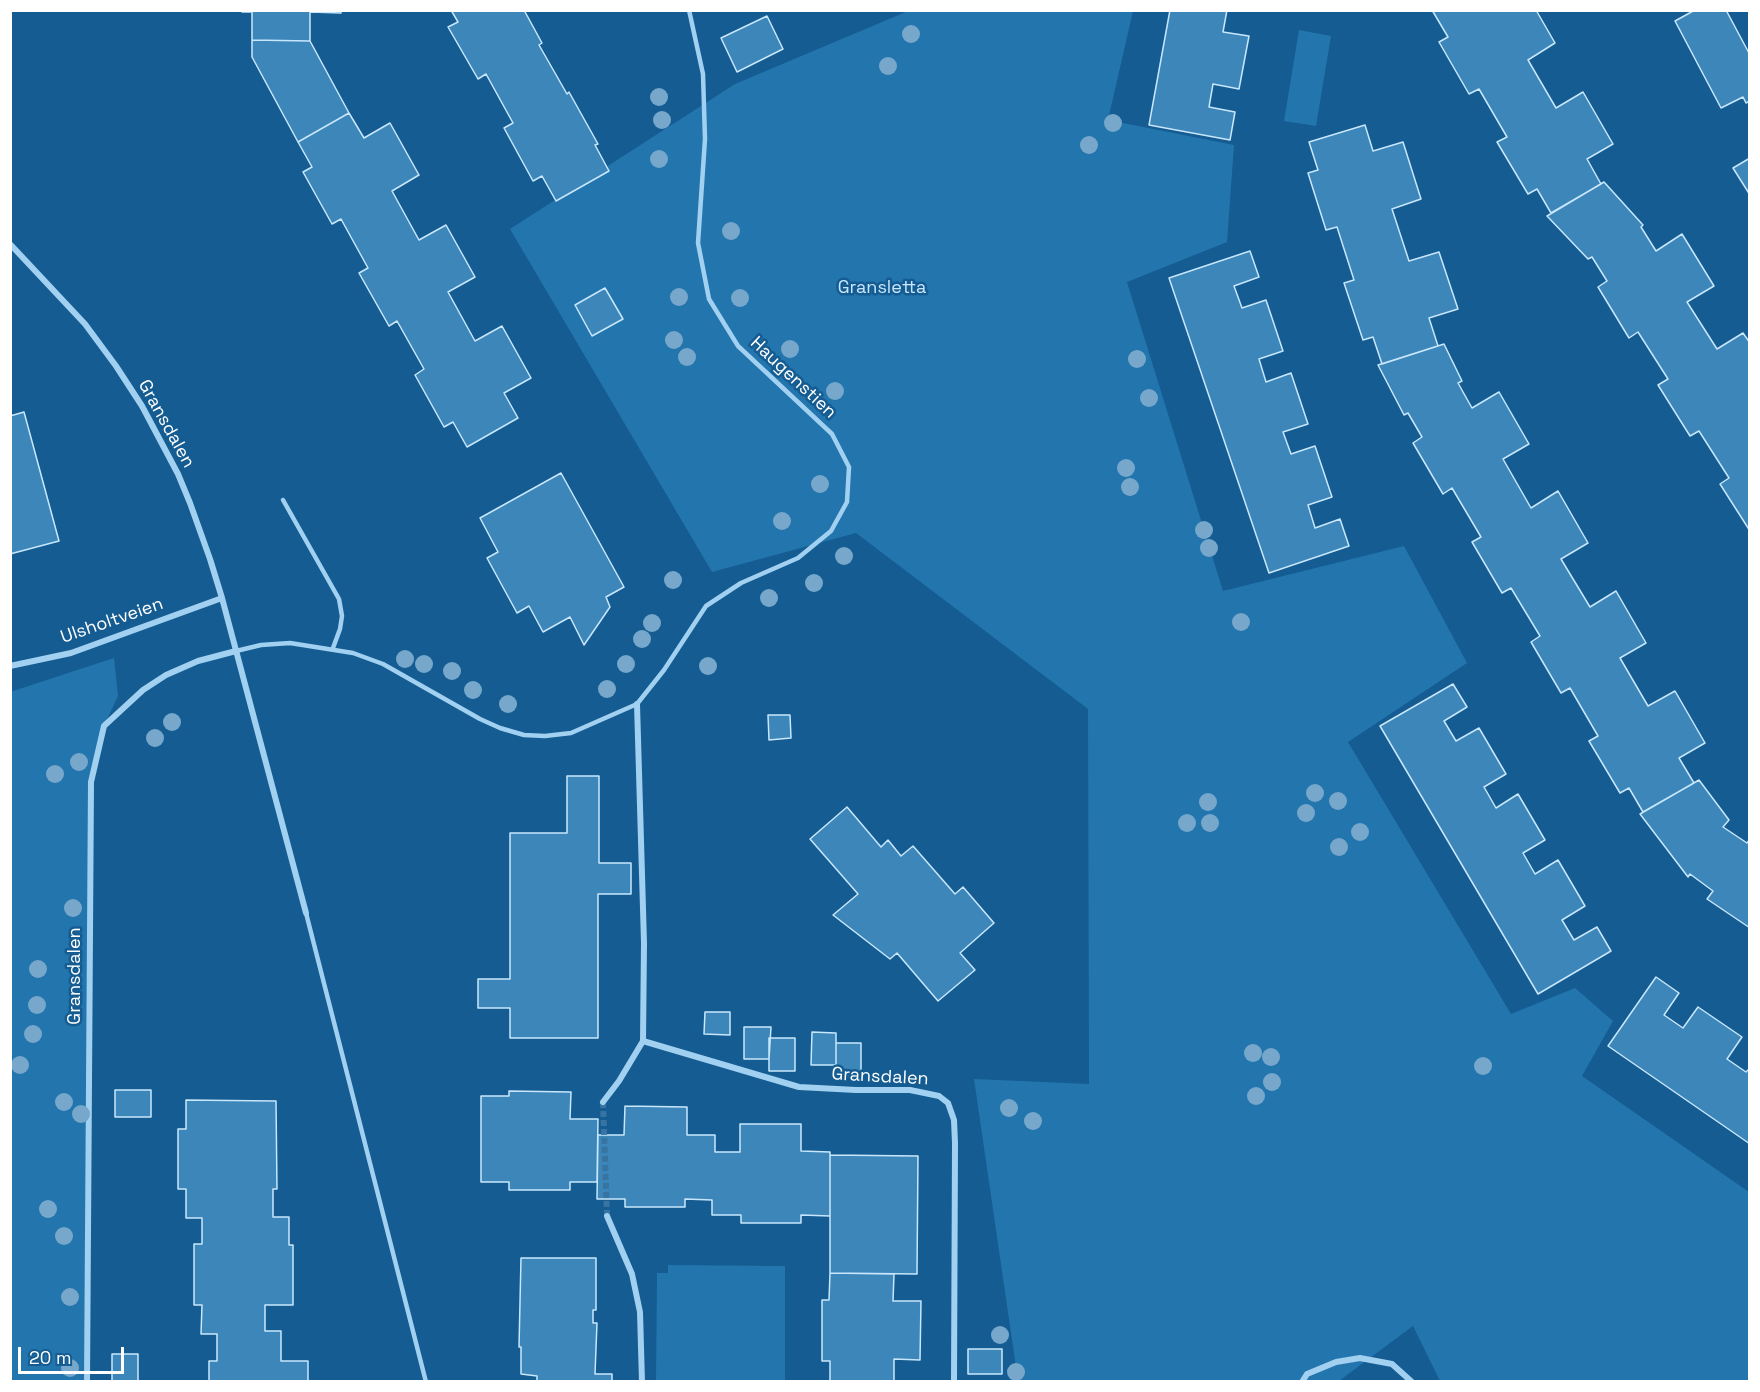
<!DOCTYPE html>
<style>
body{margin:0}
#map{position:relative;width:1760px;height:1392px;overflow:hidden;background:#145c91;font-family:"Space Grotesk",sans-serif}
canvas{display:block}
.frame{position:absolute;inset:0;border:12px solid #fff;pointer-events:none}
.scale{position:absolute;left:18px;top:1347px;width:106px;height:27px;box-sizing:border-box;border:3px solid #fff;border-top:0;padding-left:8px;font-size:18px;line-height:21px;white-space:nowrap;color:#fff;-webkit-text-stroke:4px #145c91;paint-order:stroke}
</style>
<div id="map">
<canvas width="1760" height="1392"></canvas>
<div class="frame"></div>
<div class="scale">20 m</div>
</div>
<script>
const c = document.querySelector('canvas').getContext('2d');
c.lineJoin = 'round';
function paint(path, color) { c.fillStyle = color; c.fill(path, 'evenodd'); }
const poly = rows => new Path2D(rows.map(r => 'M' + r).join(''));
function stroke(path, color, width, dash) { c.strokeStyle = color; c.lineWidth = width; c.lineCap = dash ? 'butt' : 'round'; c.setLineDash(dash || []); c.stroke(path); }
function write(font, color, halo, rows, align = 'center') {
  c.font = font + ' "Space Grotesk",sans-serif'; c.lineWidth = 5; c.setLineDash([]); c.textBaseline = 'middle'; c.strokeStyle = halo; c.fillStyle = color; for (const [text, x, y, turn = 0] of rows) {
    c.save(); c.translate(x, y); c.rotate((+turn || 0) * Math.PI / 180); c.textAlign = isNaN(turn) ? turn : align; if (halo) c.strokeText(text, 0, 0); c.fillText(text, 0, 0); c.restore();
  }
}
paint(poly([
 [908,11,1133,11,1108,120,1234,145,1227,242,1127,282,1223,591,1404,546,1467,663,1348,742,1511,1014,1575,988,1613,1021,1582,1076,1749,1192,1749,1381,1440,1381,1413,1326,1339,1381,1018,1381,974,1079,1089,1084,1088,709,856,533,712,572,510,229,735,84],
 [1299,30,1331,36,1316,126,1284,121],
 [114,658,118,696,104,726,91,782,87,1381,11,1381,10,692],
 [668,1265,785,1266,785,1381,656,1381,657,1273,668,1273]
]), '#2375ae');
const building = poly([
 [242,10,341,10,341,13,310,12,310,41,252,40,252,12,242,12,242,10],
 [451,10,524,10,542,43,539,45,567,94,569,92,598,144,595,145,609,171,556,201,542,176,533,181,504,128,513,123,486,74,478,79,448,27,458,22,451,10],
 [1170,10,1227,10,1223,32,1249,36,1239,89,1213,84,1209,107,1235,112,1230,140,1149,125,1170,10],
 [1432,10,1536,10,1555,43,1528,60,1556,108,1583,92,1613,144,1587,159,1601,184,1551,213,1537,189,1528,194,1497,142,1507,137,1479,89,1469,94,1439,42,1448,37,1432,10],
 [1695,10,1726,10,1750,55,1750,101,1746,103,1743,97,1721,108,1675,21,1695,10],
 [767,16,783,49,737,72,721,38,767,16],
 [252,40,310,41,349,113,298,142,252,57,252,40],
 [349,113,364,138,390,123,419,175,392,191,419,240,446,225,475,277,448,292,475,341,502,326,531,378,504,393,518,418,467,447,453,422,444,427,415,375,424,369,397,321,389,326,359,273,368,268,341,219,332,224,303,172,312,167,298,142,349,113],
 [1365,125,1373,151,1403,142,1421,199,1392,209,1409,261,1439,252,1458,309,1429,318,1438,346,1382,364,1373,337,1363,340,1344,283,1354,280,1337,227,1326,230,1308,173,1318,170,1309,142,1365,125],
 [1750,158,1750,195,1733,168,1750,158],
 [1604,182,1643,225,1641,227,1656,251,1682,234,1714,286,1687,302,1717,349,1743,333,1750,343,1750,531,1720,484,1729,478,1699,431,1690,436,1658,385,1668,379,1638,332,1629,338,1598,287,1607,281,1592,257,1588,259,1547,216,1604,182],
 [1250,251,1259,277,1234,286,1242,308,1266,300,1283,351,1259,359,1266,382,1291,373,1308,424,1283,432,1291,454,1315,446,1332,497,1308,505,1315,528,1340,519,1349,546,1269,573,1169,278,1250,251],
 [605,288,623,319,592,336,575,305,605,288],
 [1444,344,1462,381,1458,383,1472,408,1499,392,1529,444,1503,459,1531,508,1558,491,1588,543,1561,559,1590,607,1616,591,1646,643,1620,658,1648,706,1675,691,1705,743,1679,758,1694,783,1643,812,1629,788,1620,793,1589,741,1598,736,1570,688,1561,693,1531,642,1540,636,1511,588,1502,593,1472,542,1481,537,1452,488,1443,494,1413,443,1422,437,1408,413,1404,415,1378,365,1444,344],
 [24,412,59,541,10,554,10,416,24,412],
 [561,473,624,587,606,597,610,607,584,645,570,617,543,632,529,606,517,613,487,558,498,552,480,518,561,473],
 [1453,684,1467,707,1444,721,1456,741,1479,728,1506,774,1484,787,1496,808,1518,794,1545,840,1523,853,1535,874,1558,860,1585,906,1562,920,1574,940,1597,927,1611,951,1538,994,1380,726,1453,684],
 [768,715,790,715,791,738,769,740,768,715],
 [567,776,599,776,599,863,631,863,631,894,598,894,598,1038,510,1038,510,1008,478,1008,478,979,510,979,510,833,567,833,567,776],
 [1699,780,1729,820,1723,827,1747,843,1750,839,1750,928,1707,899,1713,891,1690,874,1688,877,1640,814,1699,780],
 [847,807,881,847,888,840,901,856,913,846,955,894,963,887,994,923,960,953,975,970,938,1001,897,953,890,959,833,915,858,894,810,839,847,807],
 [1656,977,1679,993,1664,1015,1683,1028,1698,1007,1742,1037,1727,1059,1746,1072,1750,1068,1750,1144,1608,1046,1656,977],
 [705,1012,730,1012,730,1035,704,1034,705,1012],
 [744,1027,771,1027,769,1059,744,1059,744,1027],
 [812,1032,836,1033,836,1065,811,1065,812,1032],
 [769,1038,795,1038,795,1071,769,1071,769,1038],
 [836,1043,861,1043,861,1076,836,1076,836,1043],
 [115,1090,151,1090,151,1117,115,1117,115,1090],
 [509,1091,571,1092,570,1119,598,1119,597,1182,570,1182,570,1190,509,1190,509,1182,481,1182,481,1096,509,1096,509,1091],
 [186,1100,276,1101,277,1189,273,1189,273,1217,289,1217,289,1245,293,1245,293,1305,265,1305,265,1331,281,1331,281,1361,308,1361,308,1382,209,1382,209,1361,217,1361,217,1334,201,1334,202,1305,194,1305,194,1244,202,1244,202,1218,186,1218,186,1189,178,1189,178,1129,186,1129,186,1100],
 [625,1106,687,1107,687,1135,715,1135,715,1152,740,1152,740,1124,801,1124,801,1151,830,1152,830,1216,801,1215,801,1223,741,1223,741,1215,712,1215,712,1200,685,1199,685,1207,625,1207,625,1199,597,1199,598,1135,624,1135,625,1106],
 [830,1155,918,1156,917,1274,830,1273,830,1155],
 [521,1258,596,1258,596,1310,593,1310,593,1323,597,1323,595,1374,612,1374,612,1382,537,1382,537,1376,521,1374,521,1347,519,1347,521,1258],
 [830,1273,894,1274,893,1301,921,1301,920,1360,894,1359,894,1382,830,1382,830,1361,822,1361,822,1300,829,1300,830,1273],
 [968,1349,1002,1349,1002,1374,968,1374,968,1349],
 [112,1354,138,1354,138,1382,112,1382,112,1354]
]);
paint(building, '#3d86b9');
stroke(building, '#c8e7fc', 1.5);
stroke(poly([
 [603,1102,607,1216]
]), '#3774a2', 6, [6, 3]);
stroke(poly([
 [283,500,339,599,342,616,340,629,333,648],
 [236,651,261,645,290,643,353,653,383,664,480,719,500,728,524,735,545,736,571,733,637,704,664,670,706,606,741,583,798,558,831,531,847,502,849,467,832,434,738,346,709,299,698,243,705,139,703,74,689,10],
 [306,913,426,1382]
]), '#a1d0f1', 4.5);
stroke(poly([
 [10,244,85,324,116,366,142,406,178,474,190,503,210,559,222,598,306,913],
 [10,666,71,653,222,598],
 [643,1041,799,1087,856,1090,910,1090,939,1096,948,1103,954,1120,955,1143,954,1382],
 [603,1102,619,1081,643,1041,644,943,637,704],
 [607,1216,632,1274,640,1312,642,1382],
 [87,1382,91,782,104,726,143,690,166,675,198,661,236,651],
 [1302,1382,1307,1374,1336,1362,1360,1358,1392,1364,1412,1382]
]), '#a1d0f1', 6);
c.fillStyle = '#77a8cc';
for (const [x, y] of [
 [911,34],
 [888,66],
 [659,97],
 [662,120],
 [1113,123],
 [1089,145],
 [659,159],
 [731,231],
 [679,297],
 [740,298],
 [674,340],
 [790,349],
 [687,357],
 [1137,359],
 [835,391],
 [1149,398],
 [1126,468],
 [820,484],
 [1130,487],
 [782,521],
 [1204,530],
 [1209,548],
 [844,556],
 [673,580],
 [814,583],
 [769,598],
 [1241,622],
 [652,623],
 [642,639],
 [405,659],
 [424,664],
 [626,664],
 [708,666],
 [452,671],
 [607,689],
 [473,690],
 [508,704],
 [172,722],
 [155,738],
 [79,762],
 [55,774],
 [1315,793],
 [1338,801],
 [1208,802],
 [1306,813],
 [1187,823],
 [1210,823],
 [1360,832],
 [1339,847],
 [73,908],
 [38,969],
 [37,1005],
 [33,1034],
 [1253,1053],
 [1271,1057],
 [20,1065],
 [1483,1066],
 [1272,1082],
 [1256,1096],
 [64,1102],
 [1009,1108],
 [81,1114],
 [1033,1121],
 [48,1209],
 [64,1236],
 [70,1297],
 [1000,1335],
 [70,1368],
 [1016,1372]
]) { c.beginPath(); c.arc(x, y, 9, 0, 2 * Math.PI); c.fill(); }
write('18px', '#c8e7fc', '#145c91', [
 ["Gransletta",882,288]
]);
write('18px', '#fff', '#145c91', [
 ["Haugenstien",793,378,43],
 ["Gransdalen",166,424,61],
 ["Ulsholtveien",112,621,-19],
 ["Gransdalen",75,976,-90],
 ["Gransdalen",880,1077,3]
]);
</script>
